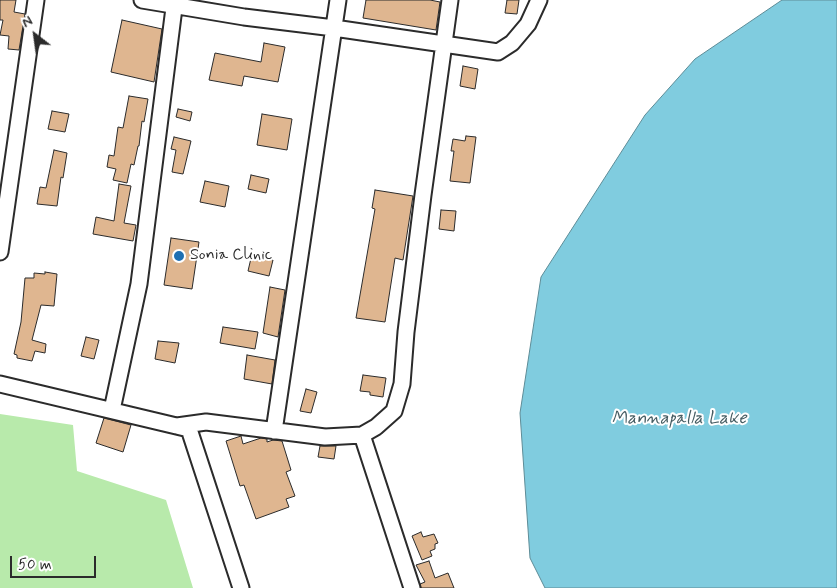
<!DOCTYPE html>
<style>
body{margin:0}
#map{position:relative;width:837px;height:588px;overflow:hidden;background:#fff;font-family:Mynerve,sans-serif}
canvas{display:block}
.north{position:absolute;left:10px;top:10px;width:50px;height:50px;-webkit-text-stroke:4px #fff;paint-order:stroke;rotate:330deg;font-size:14px;font-weight:700;line-height:20px;text-align:center;color:#2b2b2b}
.north::after{content:'';display:block;margin:auto;width:18px;height:22px;background:#2b2b2b;clip-path:polygon(50% 0,100% 100%,50% 72%,0 100%)}
.scale{position:absolute;left:10px;top:556px;width:86px;height:22px;box-sizing:border-box;border:2px solid #2b2b2b;border-top:0;padding-left:6px;font-size:15px;line-height:18px;white-space:nowrap;color:#2b2b2b;-webkit-text-stroke:4px #fff;paint-order:stroke}
</style>
<div id="map">
<canvas width="837" height="588"></canvas>
<div class="north">N</div>
<div class="scale">50 m</div>
</div>
<script>
const c = document.querySelector('canvas').getContext('2d');
c.lineJoin = 'round';
function paint(path, color) { c.fillStyle = color; c.fill(path, 'evenodd'); }
const poly = rows => new Path2D(rows.map(r => 'M' + r).join(''));
function stroke(path, color, width, dash) { c.strokeStyle = color; c.lineWidth = width; c.lineCap = dash ? 'butt' : 'round'; c.setLineDash(dash || []); c.stroke(path); }
function write(font, color, halo, rows, align = 'center') {
  c.font = font + ' Mynerve,sans-serif'; c.lineWidth = 4; c.setLineDash([]); c.textBaseline = 'middle'; c.strokeStyle = halo; c.fillStyle = color; for (const [text, x, y, turn = 0] of rows) {
    c.save(); c.translate(x, y); c.rotate((+turn || 0) * Math.PI / 180); c.textAlign = isNaN(turn) ? turn : align; if (halo) c.strokeText(text, 0, 0); c.fillText(text, 0, 0); c.restore();
  }
}
paint(poly([
 [0,414,73,425,77,471,166,500,193,588,0,588]
]), '#b8eaab');
const water = poly([
 [782,0,837,0,837,588,545,588,530,558,520,413,541,277,645,115,695,59,782,0]
]);
paint(water, '#80ccdf');
stroke(water, '#5e8c97', 1);
const building = poly([
 [0,0,16,0,14,12,25,14,19,50,8,49,9,36,0,35,3,20,0,20,0,0],
 [366,0,430,0,440,2,436,30,363,18,366,0],
 [507,0,519,0,517,14,505,13,507,0],
 [122,20,162,29,154,82,111,72,122,20],
 [264,43,285,47,278,82,244,76,242,86,209,80,215,53,261,62,264,43],
 [463,66,478,69,475,89,460,86,463,66],
 [129,96,148,99,144,122,142,121,139,146,138,146,134,165,131,164,127,183,113,180,116,169,107,167,109,155,114,156,118,127,123,128,129,96],
 [178,109,192,112,190,121,176,117,178,109],
 [52,111,69,114,65,132,48,129,52,111],
 [262,114,292,119,287,150,257,145,262,114],
 [466,136,476,137,470,183,450,181,454,151,451,151,453,139,465,141,466,136],
 [174,137,191,141,183,174,172,172,176,150,171,149,174,137],
 [54,150,67,153,63,178,61,177,57,206,37,204,40,187,46,188,54,150],
 [251,175,269,179,266,193,248,189,251,175],
 [205,181,229,186,225,207,200,202,205,181],
 [119,184,131,186,124,223,136,225,133,241,93,234,96,217,114,221,119,184],
 [375,190,413,196,403,260,395,258,385,322,356,318,375,209,372,208,375,190],
 [441,210,456,211,454,231,439,229,441,210],
 [171,238,199,242,192,289,164,285,171,238],
 [252,254,273,260,269,276,248,271,252,254],
 [45,272,57,274,54,306,41,305,32,340,46,344,45,353,35,351,32,361,17,358,17,355,14,354,21,322,25,278,34,278,34,273,45,274,45,272],
 [270,287,285,290,278,337,263,333,270,287],
 [223,327,258,332,255,349,220,343,223,327],
 [86,337,99,340,94,359,81,356,86,337],
 [158,341,179,343,175,363,155,359,158,341],
 [247,355,275,360,272,384,244,379,247,355],
 [363,375,386,378,383,397,370,395,370,392,360,391,363,375],
 [306,389,317,392,311,413,300,411,306,389],
 [104,418,131,425,123,452,96,443,104,418],
 [241,436,243,444,261,438,267,439,267,442,273,440,282,441,291,470,286,472,295,496,286,499,289,507,256,519,244,485,240,486,226,441,241,436],
 [320,446,336,446,334,459,318,457,320,446],
 [421,532,423,537,434,534,438,543,435,544,435,549,430,551,432,556,422,560,412,536,421,532],
 [429,561,435,578,448,573,454,588,421,588,420,584,425,582,416,565,429,561]
]);
paint(building, '#dfb690');
stroke(building, '#2b2b2b', 1);
const minor = poly([
 [142,0,244,17,334,28,498,52,512,43,528,24,539,0],
 [0,252,36,0],
 [0,384,189,429,241,588],
 [112,410,139,284,175,0],
 [177,426,206,422,325,437,362,435,376,427,394,411,402,384,406,332,423,195,450,0],
 [274,431,338,0],
 [362,435,412,588]
]);
stroke(minor, '#2b2b2b', 19);
stroke(minor, '#fff', 15);
for (const [x, y, r, color] of [
 [179,256,6,"#1f6fb2"]
]) { const dot = new Path2D(); dot.arc(x, y, r, 0, 2 * Math.PI); c.fillStyle = color; c.fill(dot); stroke(dot, '#fff', 2); }
write('16px', '#2b2b2b', '#fff', [
 ["Sonia Clinic",190,256]
], 'left');
write('italic 18px', '#445b61', '#fff', [
 ["Mannapalla Lake",679,419]
]);
</script>
